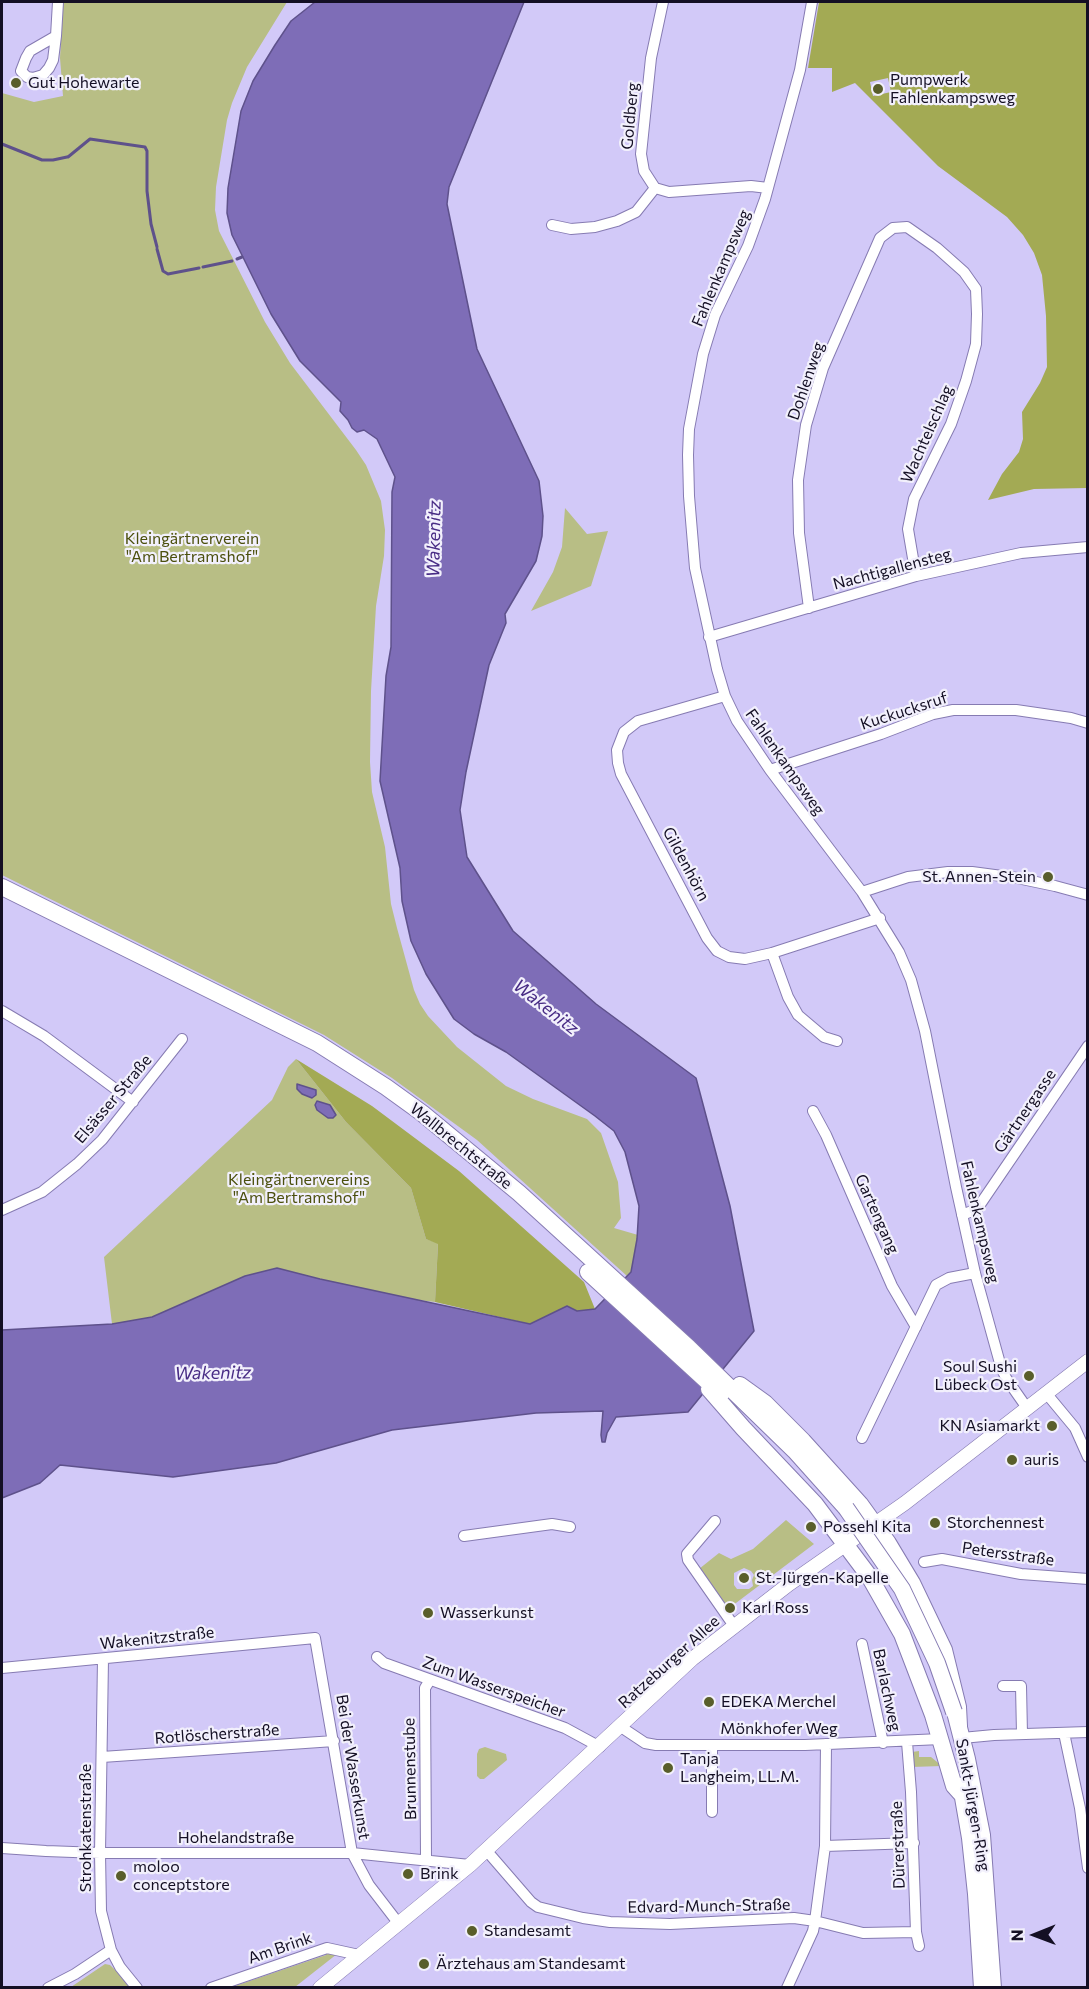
<!DOCTYPE html>
<meta charset="utf-8">
<style>
body{margin:0}
#map{position:relative;width:1089px;height:1989px;overflow:hidden;background:#d2c9f8;font-family:Commissioner,sans-serif}
canvas{display:block}
.frame{position:absolute;inset:0;border:3px solid #140f24;pointer-events:none}
.north{position:absolute;left:1005px;top:1905px;width:60px;height:60px;-webkit-text-stroke:4px #f2f0fc;paint-order:stroke;rotate:269deg;font-size:16px;font-weight:700;line-height:24px;text-align:center;color:#140f24}
.north::after{content:'';display:block;margin:auto;width:21px;height:27px;background:#140f24;clip-path:polygon(50% 0,100% 100%,50% 72%,0 100%)}
</style>
<div id="map">
<canvas width="1089" height="1989"></canvas>
<div class="frame"></div>
<div class="north">N</div>
</div>
<script>
const c = document.querySelector('canvas').getContext('2d');
c.lineJoin = 'round';
function paint(path, color) { c.fillStyle = color; c.fill(path, 'evenodd'); }
const poly = rows => new Path2D(rows.map(r => 'M' + r).join(''));
function stroke(path, color, width, dash) { c.strokeStyle = color; c.lineWidth = width; c.lineCap = dash ? 'butt' : 'round'; c.setLineDash(dash || []); c.stroke(path); }
function write(font, color, halo, rows, align = 'center') {
  c.font = font + ' Commissioner,sans-serif'; c.lineWidth = 4.5; c.setLineDash([]); c.textBaseline = 'middle'; c.strokeStyle = halo; c.fillStyle = color; for (const [text, x, y, turn = 0] of rows) {
    c.save(); c.translate(x, y); c.rotate((+turn || 0) * Math.PI / 180); c.textAlign = isNaN(turn) ? turn : align; if (halo) c.strokeText(text, 0, 0); c.fillText(text, 0, 0); c.restore();
  }
}
paint(poly([
 [63,2,287,2,247,67,232,103,227,120,216,187,215,210,219,231,265,322,290,363,356,450,366,465,381,501,385,530,384,556,376,606,371,691,370,762,372,792,385,847,391,904,397,928,414,990,420,1004,428,1016,457,1047,506,1086,533,1099,587,1119,601,1133,618,1182,621,1218,614,1228,638,1235,631,1272,627,1276,477,1140,392,1078,324,1035,2,875,2,93,34,102,63,96,60,58],
 [565,508,587,534,608,531,591,586,531,611,553,572,562,547],
 [296,1059,346,1122,411,1188,426,1239,438,1243,435,1302,386,1296,277,1268,245,1276,152,1317,112,1324,104,1257,272,1100,288,1067],
 [786,1520,814,1544,732,1606,730,1603,727,1606,699,1569,719,1553,731,1559,753,1549],
 [744,1568,751,1571,754,1575,752,1580,753,1586,749,1589,737,1589,734,1585,734,1573],
 [485,1747,506,1754,507,1760,484,1779,480,1779,477,1776,477,1754,479,1749],
 [919,1751,919,1757,931,1757,942,1766,911,1767,912,1752],
 [325,1952,337,1954,295,1987,229,1988,326,1955],
 [105,1964,110,1965,133,1987,71,1987]
]), '#b8be85');
paint(poly([
 [819,2,1087,2,1087,488,1034,489,988,500,1002,474,1019,452,1023,439,1022,412,1040,383,1047,367,1046,316,1042,275,1034,253,1023,235,1007,217,938,166,855,83,832,92,832,68,808,68],
 [888,78,891,92,873,96,870,82],
 [296,1059,372,1106,459,1171,584,1282,595,1309,577,1311,567,1306,530,1324,435,1302,438,1244,426,1239,411,1188,346,1122]
]), '#a3aa54');
const water = poly([
 [315,2,524,2,449,187,447,204,477,349,539,481,543,516,542,536,536,561,505,614,506,623,489,665,466,772,460,810,467,857,513,931,596,1004,696,1078,730,1206,754,1331,688,1412,616,1417,607,1433,605,1442,602,1442,601,1435,603,1411,536,1413,392,1430,276,1463,173,1477,60,1465,40,1483,2,1498,2,1330,112,1324,152,1317,245,1276,277,1268,320,1279,530,1324,567,1306,577,1311,595,1309,631,1272,637,1239,639,1206,625,1152,614,1131,595,1116,506,1052,474,1034,454,1019,426,974,411,941,402,901,400,868,380,781,386,676,391,647,392,492,395,477,377,439,364,430,357,432,352,428,348,420,340,411,341,402,300,361,271,314,232,235,227,213,228,188,241,111,253,81,275,45,291,21,315,2],
 [297,1084,316,1090,316,1095,312,1098,302,1094,297,1089,297,1084],
 [317,1101,330,1105,336,1115,333,1118,328,1118,317,1110,315,1105,317,1101]
]);
paint(water, '#7e6db7');
stroke(water, '#5e518b', 1.5);
stroke(poly([
 [2,144,42,160,53,160,67,157],
 [68,157,90,139,145,147,147,151,147,191,151,224,157,247],
 [157,249,163,271,168,274,199,268],
 [237,259,242,257],
 [203,267,232,261]
]), '#5e518b', 3);
const street = poly([
 [663,2,651,58,641,154,644,171,655,188,669,192,751,186,768,188],
 [812,2,800,70,765,199,748,246,715,315,703,354,689,429,688,455,689,496,695,568,717,669,725,696,737,721,770,770,862,892,899,952,911,980,925,1031,956,1187,975,1273,1001,1367,1006,1378,1027,1408],
 [56,36,53,60,49,68,43,75,33,78,27,77,21,71,26,58,30,51,56,36,58,2],
 [552,225,571,229,595,227,617,221,636,212,655,188],
 [809,608,799,533,798,480,806,425,823,368,880,238,893,228,907,227,937,248,964,272,976,289,977,314,976,344,966,381,951,424,914,499,908,529,916,576],
 [709,637,916,576,1021,553,1088,547],
 [725,696,638,721,624,732,617,750,618,763,621,774,707,938,717,951,729,957,745,959,772,953,880,918],
 [770,770,881,734,933,714,953,710,1016,710,1071,718,1088,723],
 [862,892,908,877,948,872,972,872,1017,878,1055,886,1088,895],
 [772,953,788,997,798,1015,824,1037,837,1041],
 [2,1011,44,1036,133,1102],
 [813,1111,826,1135,892,1286,916,1327],
 [2,1210,42,1192,77,1164,102,1140,182,1039],
 [962,1215,977,1209,1088,1046],
 [1046,1393,1075,1428,1088,1457],
 [862,1438,936,1285,949,1278,975,1273],
 [715,1521,687,1554,688,1560,734,1626],
 [464,1536,552,1524,570,1527],
 [924,1562,942,1559,1021,1574,1088,1579],
 [862,1644,883,1743],
 [377,1657,384,1663,565,1728,600,1747],
 [103,1659,100,1853,101,1911,111,1950,120,1967,137,1988],
 [2,1668,315,1638,352,1853,369,1885,399,1924],
 [1003,1686,1021,1686,1022,1734],
 [621,1727,645,1743,656,1745,805,1745,941,1739],
 [1064,1733,1080,1808,1088,1868],
 [962,1738,994,1735,1088,1732],
 [907,1742,911,1792,916,1932,919,1946],
 [102,1757,334,1741],
 [712,1812,712,1745],
 [825,1846,914,1843],
 [2,1848,46,1851,100,1853,352,1853,470,1865],
 [486,1850,531,1902,538,1907,583,1918,610,1922,670,1924,794,1918,815,1921,863,1933,916,1932],
 [426,1859,425,1688,430,1680],
 [48,1988,75,1974,111,1950],
 [211,1988,327,1948,359,1955],
 [787,1988,813,1931,815,1921,825,1846,826,1744]
]);
const secondary = poly([
 [320,1988,470,1865,692,1659,789,1584,905,1503,1088,1361]
]);
const primary = poly([
 [2,887,317,1043,386,1087,422,1113,519,1193,689,1348,795,1451,846,1508],
 [588,1272,721,1394],
 [740,1385,765,1403,803,1441,860,1504,888,1543,912,1583,944,1650,958,1707,959,1726],
 [709,1389,743,1428,815,1504,869,1576,902,1634,933,1715,954,1786,963,1796],
 [956,1716,967,1759,982,1835,993,1988],
 [961,1786,970,1838,976,1894,982,1988]
]);
stroke(street, '#867bb2', 12);
stroke(secondary, '#867bb2', 15);
stroke(primary, '#867bb2', 18);
stroke(street, '#fff', 10);
stroke(secondary, '#fff', 14);
stroke(primary, '#fff', 16);
const primaryBridge = poly([
 [846,1508,902,1589,937,1663,954,1712]
]);
stroke(primaryBridge, '#867bb2', 18, []);
stroke(primaryBridge, '#fff', 16);
for (const [x, y, r, color] of [
 [16,83,6,"#595e2b"],
 [878,89,6,"#595e2b"],
 [1048,877,6,"#595e2b"],
 [1029,1376,6,"#595e2b"],
 [1052,1426,6,"#595e2b"],
 [1012,1460,6,"#595e2b"],
 [935,1523,6,"#595e2b"],
 [811,1527,6,"#595e2b"],
 [744,1578,6,"#595e2b"],
 [730,1608,6,"#595e2b"],
 [428,1613,6,"#595e2b"],
 [709,1702,6,"#595e2b"],
 [668,1768,6,"#595e2b"],
 [408,1874,6,"#595e2b"],
 [121,1876,6,"#595e2b"],
 [472,1931,6,"#595e2b"],
 [424,1964,6,"#595e2b"]
]) { const dot = new Path2D(); dot.arc(x, y, r, 0, 2 * Math.PI); c.fillStyle = color; c.fill(dot); stroke(dot, '#f2f0fc', 2); }
write('16px', '#140f24', '#f2f0fc', [
 ["Pumpwerk",890,80],
 ["Fahlenkampsweg",890,98],
 ["Gut Hohewarte",28,83],
 ["St. Annen-Stein",1036,877,"right"],
 ["Soul Sushi",1017,1367,"right"],
 ["Lübeck Ost",1017,1385,"right"],
 ["KN Asiamarkt",1040,1426,"right"],
 ["auris",1024,1460],
 ["Storchennest",947,1523],
 ["Possehl Kita",823,1527],
 ["St.-Jürgen-Kapelle",756,1578],
 ["Karl Ross",742,1608],
 ["Wasserkunst",440,1613],
 ["EDEKA Merchel",721,1702],
 ["Tanja",680,1759],
 ["Langheim, LL.M.",680,1777],
 ["moloo",133,1867],
 ["conceptstore",133,1885],
 ["Brink",420,1874],
 ["Standesamt",484,1931],
 ["Ärztehaus am Standesamt",436,1964]
], 'left');
write('16px', '#140f24', '#f2f0fc', [
 ["Goldberg",630,116,-85],
 ["Fahlenkampsweg",721,268,-67],
 ["Dohlenweg",806,381,-71],
 ["Wachtelschlag",927,434,-66],
 ["Nachtigallensteg",892,569,-15],
 ["Kuckucksruf",904,711,-18],
 ["Fahlenkampsweg",785,762,55],
 ["Gildenhörn",686,864,62],
 ["Elsässer Straße",113,1099,-50],
 ["Gärtnergasse",1025,1111,-56],
 ["Wallbrechtstraße",461,1146,39],
 ["Gartengang",877,1214,66],
 ["Fahlenkampsweg",980,1222,77],
 ["Petersstraße",1008,1554,8],
 ["Wakenitzstraße",157,1638,-6],
 ["Ratzeburger Allee",669,1662,-42],
 ["Zum Wasserspeicher",494,1687,20],
 ["Barlachweg",887,1690,78],
 ["Mönkhofer Weg",779,1729],
 ["Rotlöscherstraße",217,1734,-4],
 ["Bei der Wasserkunst",353,1767,81],
 ["Brunnenstube",410,1769,-91],
 ["Sankt-Jürgen-Ring",973,1805,80],
 ["Strohkatenstraße",86,1828,-90],
 ["Hohelandstraße",236,1838],
 ["Dürerstraße",898,1845,-92],
 ["Edvard-Munch-Straße",709,1906,-1],
 ["Am Brink",280,1948,-19]
]);
write('16px', '#4b4f0d', '#f2f0fc', [
 ["Kleingärtnerverein",192,539],
 ["\"Am Bertramshof\"",192,557],
 ["Kleingärtnervereins",299,1180],
 ["\"Am Bertramshof\"",299,1198]
]);
write('italic 18px', '#482c85', '#f2f0fc', [
 ["Wakenitz",434,539,-89],
 ["Wakenitz",546,1007,38],
 ["Wakenitz",213,1373,-1]
]);
</script>
